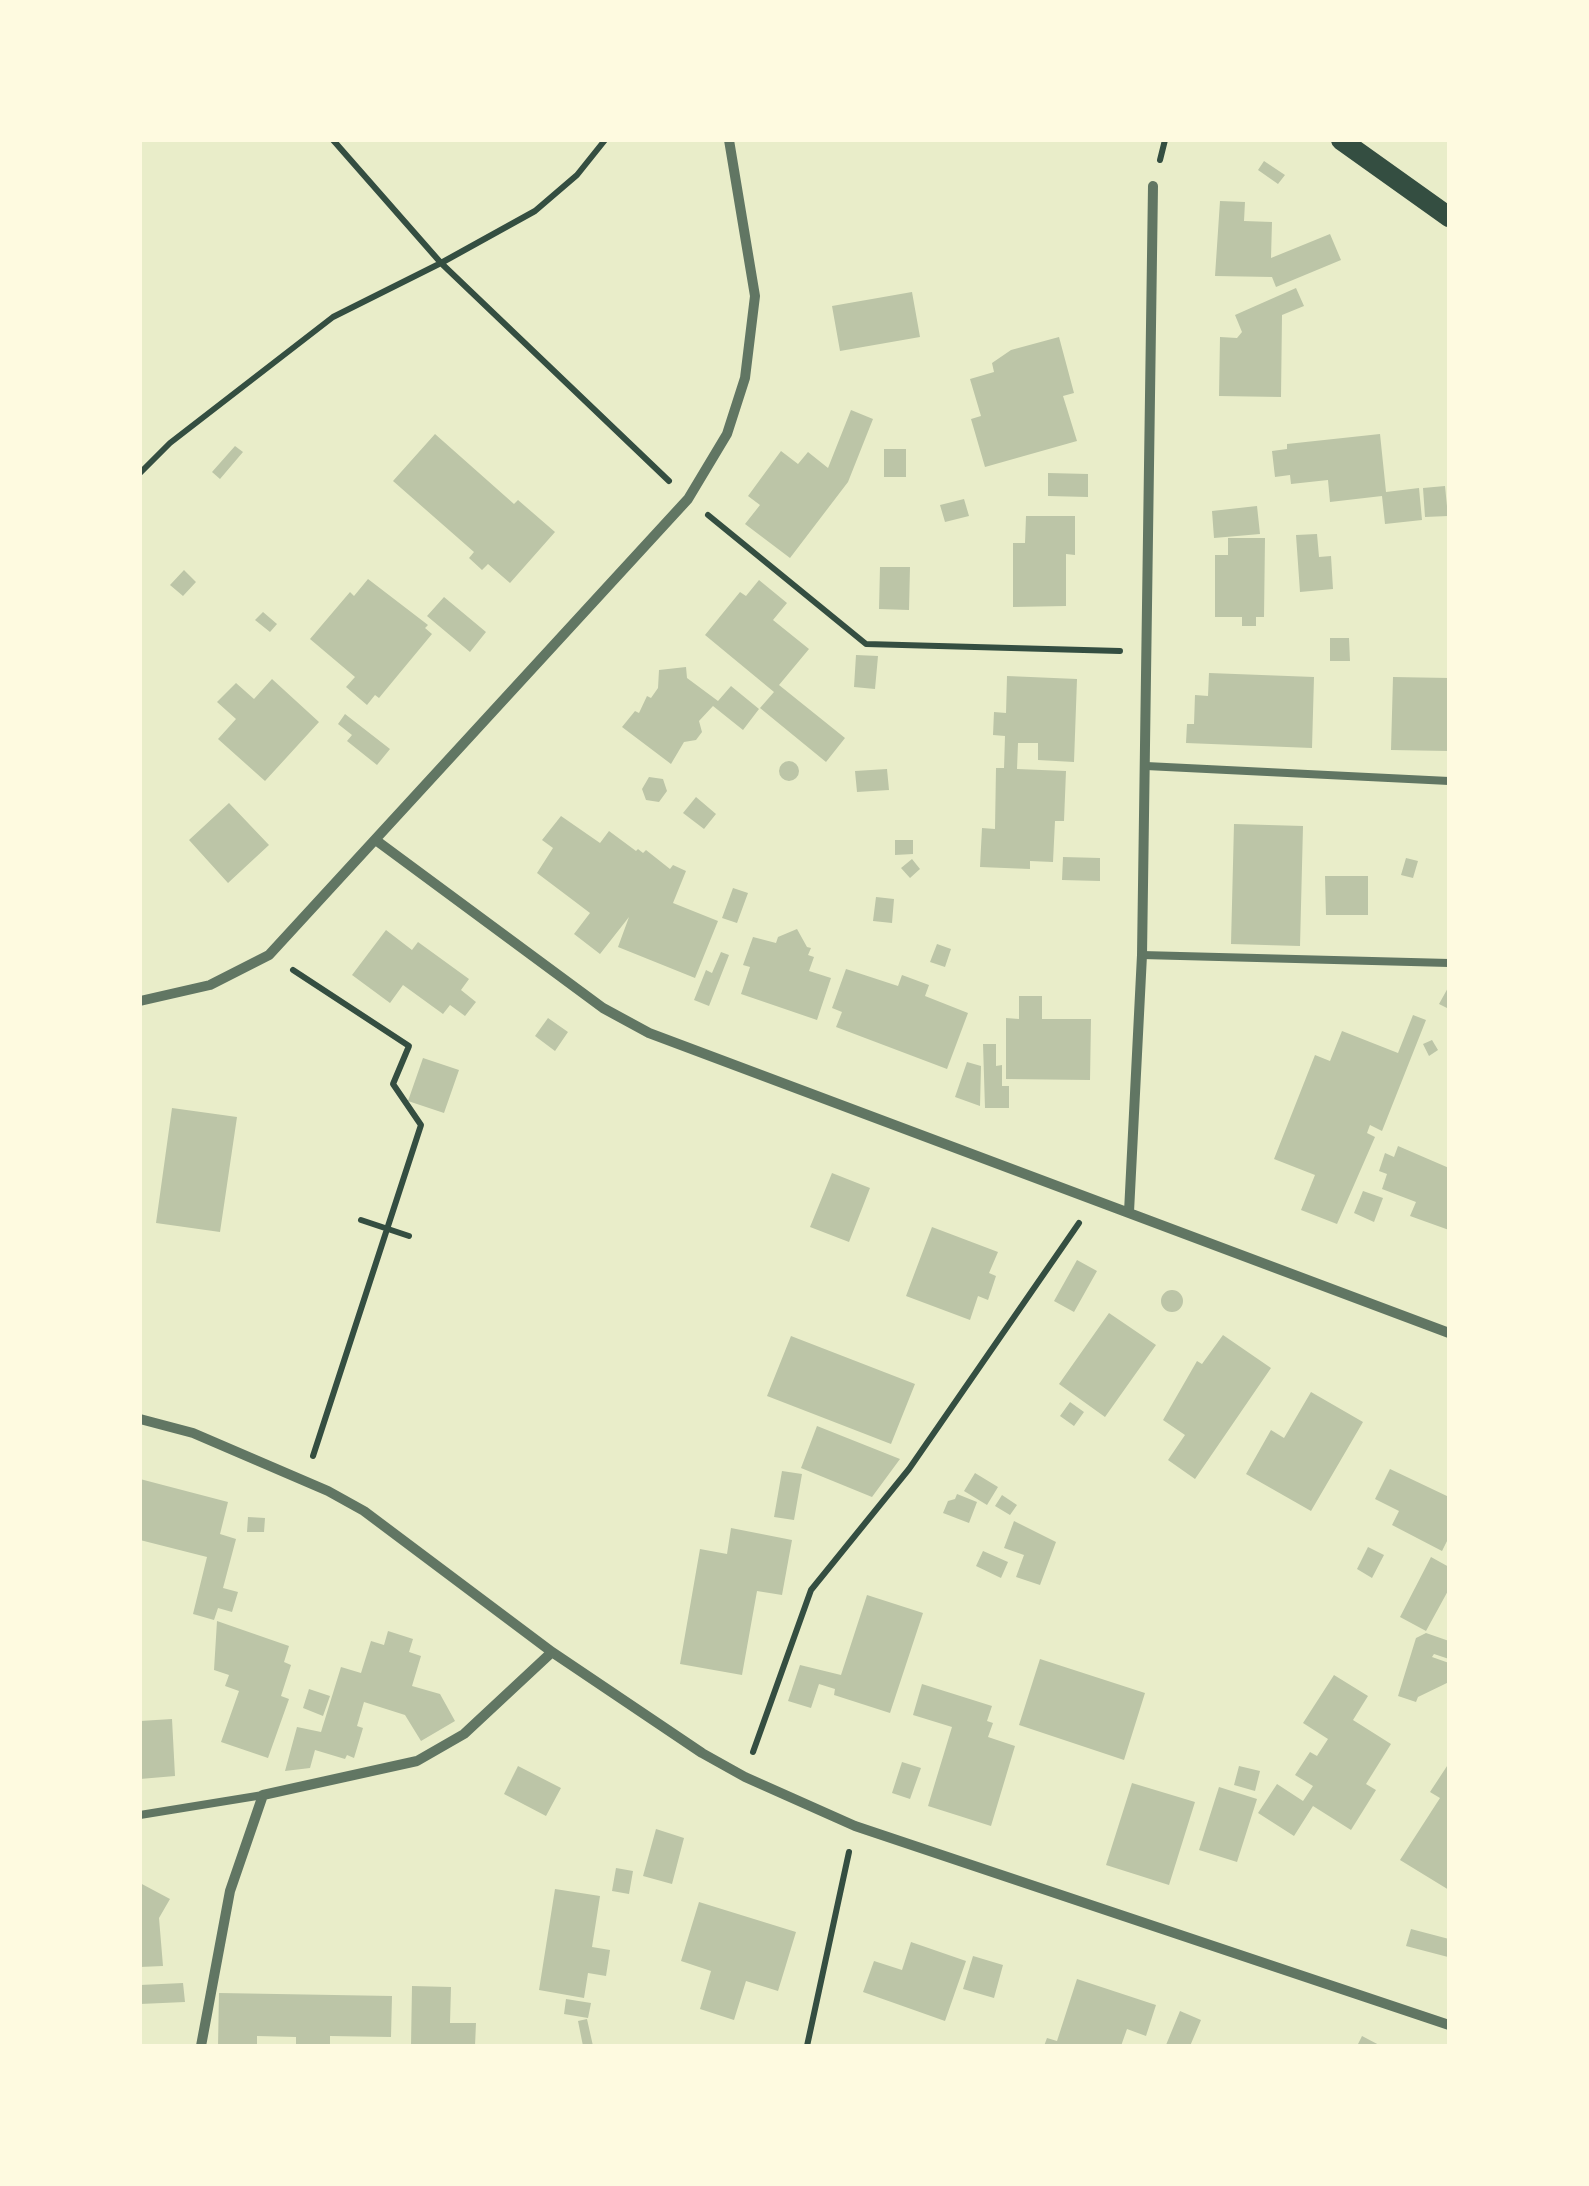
<!DOCTYPE html>
<style>
body{margin:0}
#map{position:relative;width:1589px;height:2186px;overflow:hidden;background:#e9edc9;font-family:"DM Sans",sans-serif}
canvas{display:block}
.frame{position:absolute;inset:0;border:142px solid #fefae0;pointer-events:none}
</style>
<div id="map">
<canvas width="1589" height="2186"></canvas>
<div class="frame"></div>
</div>
<script>
const c = document.querySelector('canvas').getContext('2d');
c.lineJoin = 'round';
function paint(path, color) { c.fillStyle = color; c.fill(path, 'evenodd'); }
const poly = rows => new Path2D(rows.map(r => 'M' + r).join(''));
function stroke(path, color, width, dash) { c.strokeStyle = color; c.lineWidth = width; c.lineCap = dash ? 'butt' : 'round'; c.setLineDash(dash || []); c.stroke(path); }
paint(poly([
 [1264,161,1285,175,1278,184,1258,170],
 [1220,201,1245,202,1244,221,1272,222,1271,258,1330,234,1341,260,1276,287,1272,277,1215,276],
 [1296,288,1304,306,1282,315,1281,397,1219,396,1220,337,1237,338,1242,332,1235,315],
 [912,292,920,337,840,351,832,306],
 [1059,337,1074,393,1063,396,1077,441,985,467,971,419,981,416,970,379,994,372,992,363,1011,350],
 [851,410,873,419,848,482,790,558,745,524,760,505,748,496,781,451,798,464,808,452,828,468],
 [435,434,514,504,518,500,555,532,510,583,488,564,482,570,469,558,474,552,393,481],
 [1380,434,1386,492,1419,488,1422,520,1385,524,1382,496,1330,502,1328,480,1291,484,1290,475,1275,477,1272,451,1287,449,1287,444],
 [235,446,243,452,220,479,212,472],
 [884,449,906,449,906,477,884,477],
 [1048,473,1088,474,1088,497,1048,496],
 [1445,486,1448,516,1425,517,1423,488],
 [964,499,969,516,945,522,940,505],
 [1257,506,1260,534,1214,538,1212,511],
 [1026,516,1075,516,1075,555,1066,554,1066,606,1013,607,1013,543,1025,543],
 [1317,534,1319,557,1331,556,1333,589,1300,592,1296,535],
 [1228,538,1265,538,1264,617,1256,617,1256,626,1242,626,1242,617,1215,617,1215,555,1228,555],
 [880,567,910,567,909,610,879,609],
 [184,570,196,582,183,596,170,585],
 [368,579,428,625,425,628,432,634,379,698,375,695,367,705,346,687,355,677,310,639,350,592,354,596],
 [759,580,787,603,773,620,809,649,779,685,845,738,826,762,760,708,774,692,705,635,740,592,746,596],
 [444,597,486,632,470,652,427,616],
 [263,612,277,624,270,632,255,620],
 [1330,638,1349,638,1350,661,1330,661],
 [856,655,878,656,875,689,854,687],
 [686,667,687,678,718,701,731,686,759,709,743,730,713,706,699,721,702,732,696,740,684,742,671,764,622,727,635,711,639,713,647,696,651,698,658,688,659,670],
 [1209,673,1314,677,1312,748,1186,743,1187,724,1194,724,1195,695,1208,696],
 [1007,676,1077,679,1074,762,1038,760,1038,743,1018,743,1017,769,1066,771,1064,821,1055,821,1053,862,1030,861,1030,869,980,867,982,828,995,829,996,768,1004,768,1005,736,993,735,994,712,1006,713],
 [1393,677,1449,678,1449,751,1391,750],
 [272,679,319,722,265,781,218,739,236,719,217,702,236,683,254,699],
 [345,714,390,749,377,765,347,741,352,735,338,724],
 '779 771a10 10 0 1 1 20 0a10 10 0 1 1-20 0Z',
 [887,769,889,790,857,792,855,771],
 [649,777,663,779,667,791,659,802,646,800,642,789],
 [696,797,716,814,704,829,683,813],
 [229,803,269,845,228,883,189,840],
 [561,816,600,843,609,831,636,851,638,849,643,853,646,850,670,869,673,865,686,871,673,903,718,921,695,978,618,947,629,917,600,954,574,934,590,913,537,873,553,848,542,840],
 [1234,824,1303,826,1300,946,1231,944],
 [895,840,913,840,913,854,895,855],
 [1063,857,1100,858,1100,881,1062,880],
 [1406,858,1418,861,1413,878,1401,875],
 [912,859,920,869,910,878,901,868],
 [1325,876,1368,876,1368,915,1326,915],
 [733,888,748,893,737,923,722,918],
 [876,897,894,899,892,923,873,921],
 [797,929,807,947,811,948,808,955,814,957,809,971,831,978,817,1020,741,994,750,967,743,965,753,937,776,943,778,937],
 [386,930,412,950,418,942,469,979,461,990,476,1002,465,1016,450,1005,443,1014,403,985,390,1003,352,975],
 [937,944,951,949,945,967,930,962],
 [721,952,729,955,709,1006,694,1000,706,970,712,973],
 [846,969,898,986,902,975,929,985,925,996,968,1013,947,1069,836,1027,842,1012,832,1008],
 [1449,986,1449,1009,1439,1004],
 [1019,996,1042,996,1042,1019,1091,1019,1090,1080,1006,1079,1006,1018,1019,1019],
 [1413,1015,1426,1020,1382,1131,1370,1125,1367,1133,1375,1137,1337,1224,1301,1210,1315,1175,1274,1159,1315,1055,1330,1061,1342,1031,1398,1053],
 [548,1018,568,1032,555,1051,535,1036],
 [1432,1040,1438,1050,1429,1056,1423,1044],
 [983,1044,996,1044,996,1066,1002,1065,1002,1086,1009,1086,1009,1108,985,1108],
 [423,1058,459,1070,444,1113,408,1101],
 [967,1062,981,1066,980,1106,955,1097],
 [172,1108,237,1117,220,1232,156,1223],
 [1398,1146,1449,1168,1449,1230,1410,1216,1416,1202,1382,1189,1387,1174,1379,1171,1385,1153,1394,1157],
 [832,1173,870,1188,849,1242,810,1227],
 [1363,1191,1383,1198,1374,1222,1354,1213],
 [932,1227,998,1252,989,1273,996,1276,988,1300,978,1296,970,1320,906,1296],
 [1077,1260,1097,1271,1074,1312,1054,1301],
 '1161 1301a11 11 0 1 1 22 0a11 11 0 1 1-22 0Z',
 [1109,1313,1156,1345,1105,1417,1059,1384],
 [1223,1335,1271,1368,1195,1479,1168,1460,1185,1435,1163,1420,1197,1361,1202,1364],
 [791,1336,915,1384,891,1444,767,1396],
 [1311,1392,1363,1422,1311,1511,1246,1474,1271,1430,1284,1438],
 [1070,1402,1084,1412,1074,1426,1060,1416],
 [817,1426,900,1459,872,1497,801,1468],
 [1390,1469,1449,1497,1449,1537,1442,1551,1392,1525,1399,1511,1375,1499],
 [782,1471,802,1474,794,1520,774,1517],
 [975,1473,998,1487,987,1505,964,1491],
 [140,1479,228,1502,220,1534,236,1539,223,1588,238,1592,232,1612,218,1608,214,1620,193,1614,207,1557,140,1540],
 [957,1494,977,1502,969,1523,943,1513,948,1501,955,1499],
 [1002,1495,1017,1505,1010,1515,995,1506],
 [248,1517,265,1518,264,1532,247,1532],
 [1014,1521,1056,1542,1040,1585,1016,1577,1024,1555,1004,1548],
 [731,1528,792,1540,782,1595,757,1591,742,1675,680,1664,700,1549,727,1554],
 [1368,1547,1384,1555,1372,1578,1357,1569],
 [983,1551,1008,1562,1001,1578,976,1566],
 [1431,1557,1449,1567,1449,1589,1426,1631,1400,1617],
 [867,1595,923,1613,890,1713,834,1695,835,1689,819,1684,811,1708,788,1701,800,1665,841,1675],
 [217,1621,289,1646,284,1662,291,1665,281,1696,289,1699,268,1758,221,1742,239,1691,225,1686,229,1675,214,1670],
 [388,1631,413,1639,409,1652,421,1656,412,1686,440,1694,455,1721,421,1741,405,1715,364,1702,357,1726,363,1728,354,1758,347,1755,345,1759,315,1750,310,1768,285,1771,297,1727,321,1732,341,1667,361,1673,371,1641,384,1645],
 [1426,1633,1449,1641,1449,1659,1434,1654,1432,1657,1449,1663,1449,1682,1418,1697,1416,1702,1398,1696,1416,1638],
 [1040,1659,1145,1693,1124,1760,1019,1725],
 [1334,1675,1368,1696,1353,1720,1391,1744,1366,1784,1376,1790,1351,1830,1313,1806,1294,1836,1258,1813,1277,1784,1303,1801,1313,1786,1295,1775,1310,1752,1317,1756,1328,1739,1303,1723],
 [922,1684,992,1706,987,1721,993,1723,988,1737,1015,1746,991,1826,928,1806,952,1727,913,1715],
 [309,1689,330,1696,323,1716,303,1708],
 [172,1719,175,1776,140,1779,140,1721],
 [902,1762,921,1768,910,1799,892,1793],
 [1449,1763,1449,1890,1400,1860,1440,1798,1430,1792],
 [518,1766,561,1788,546,1816,504,1794],
 [1239,1766,1260,1771,1255,1791,1234,1785],
 [1132,1783,1195,1802,1169,1885,1106,1865],
 [1219,1787,1257,1799,1237,1862,1199,1850],
 [656,1829,684,1838,672,1884,643,1876],
 [616,1868,633,1871,629,1894,612,1891],
 [140,1883,170,1899,159,1918,163,1966,140,1967],
 [555,1889,600,1896,592,1947,610,1950,606,1976,588,1973,584,1998,539,1990],
 [699,1902,796,1932,778,1991,746,1981,734,2020,700,2009,711,1971,681,1961],
 [1411,1929,1449,1939,1448,1957,1406,1946],
 [911,1942,966,1961,945,2021,863,1992,874,1961,902,1970],
 [973,1956,1003,1965,994,1998,963,1989],
 [1077,1979,1156,2005,1146,2036,1127,2029,1121,2046,1044,2046,1047,2038,1057,2041],
 [183,1983,185,2002,140,2004,140,1985],
 [412,1986,451,1987,450,2023,476,2023,475,2046,411,2046],
 [219,1993,392,1996,391,2037,330,2036,330,2046,296,2046,296,2037,257,2036,257,2046,218,2046],
 [566,1999,591,2003,588,2018,564,2014],
 [1180,2011,1201,2020,1190,2046,1170,2046,1166,2045],
 [587,2019,593,2046,583,2046,578,2021],
 [1362,2036,1381,2046,1357,2046]
]), '#bcc5a7');
stroke(poly([
 [333,140,441,263,669,481],
 [1160,160,1165,140],
 [140,473,170,443,333,317,441,263,535,211,577,175,605,140],
 [708,515,866,644,1120,651],
 [293,970,409,1046,393,1084,421,1125,313,1456],
 [361,1220,409,1236],
 [753,1752,811,1590,909,1469,1079,1223],
 [807,2046,849,1852]
]), '#344e41', 6);
stroke(poly([
 [1146,766,1449,781],
 [1142,955,1449,963],
 [140,1815,263,1795]
]), '#617663', 8);
stroke(poly([
 [377,841,603,1008,649,1033,1449,1333],
 [140,1001,210,985,269,955,688,499,727,434,745,378,755,296,729,140],
 [1129,1212,1142,955,1153,186],
 [140,1419,193,1433,328,1491,364,1511,552,1652,702,1753,745,1777,855,1826,1449,2025],
 [201,2046,230,1891,263,1795,417,1761,464,1734,552,1652]
]), '#617663', 10);
stroke(poly([
 [1341,140,1449,217]
]), '#344e41', 20);
</script>
